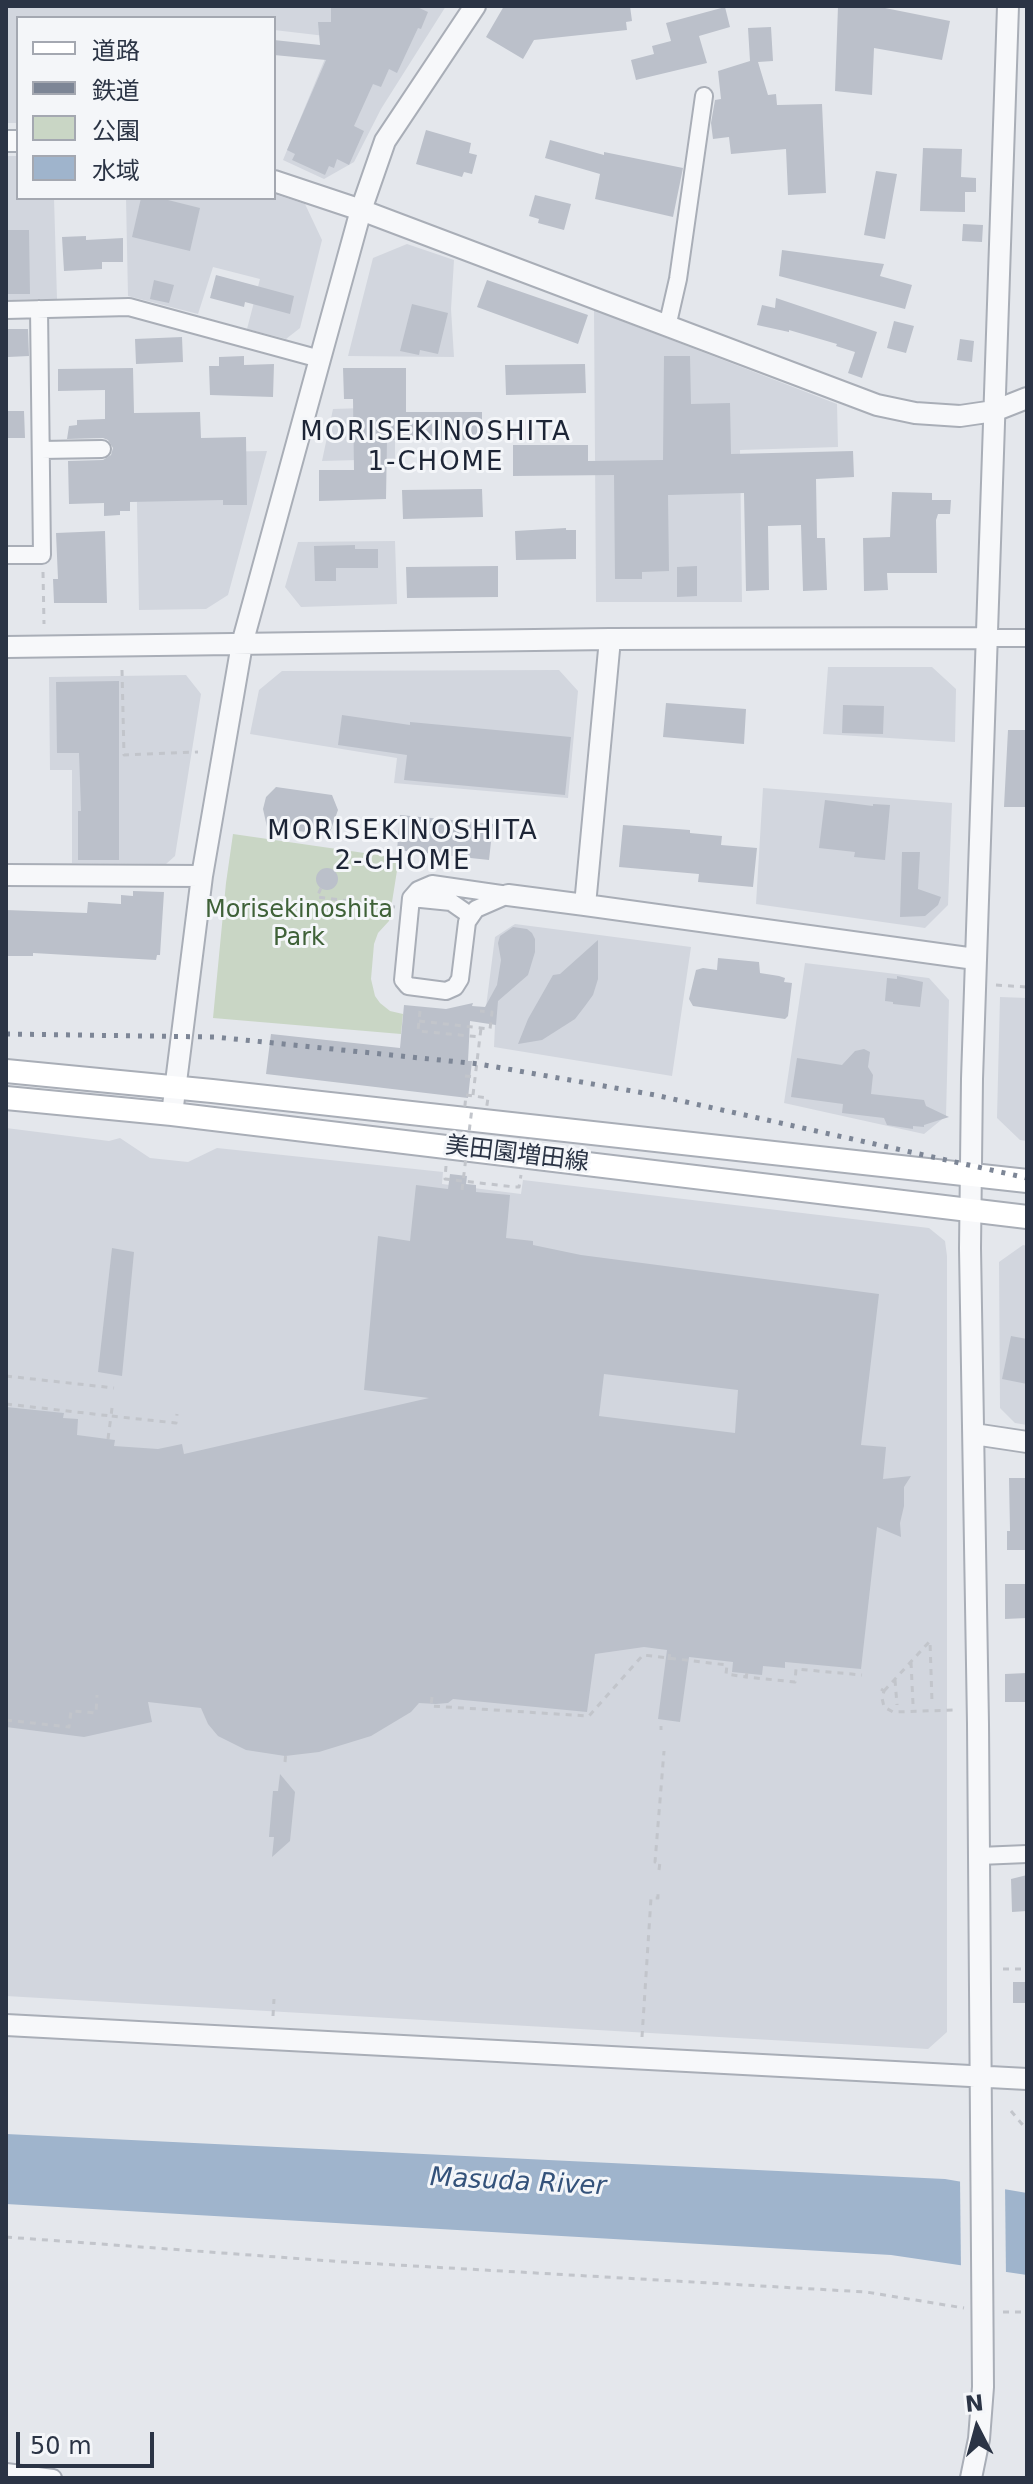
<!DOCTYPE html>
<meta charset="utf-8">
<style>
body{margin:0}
#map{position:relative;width:1033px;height:2484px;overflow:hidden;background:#e4e7ec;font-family:"DejaVu Sans","Noto Sans JP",sans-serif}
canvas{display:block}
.frame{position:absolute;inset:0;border:8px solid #2b3445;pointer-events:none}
.legend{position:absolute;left:16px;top:16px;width:260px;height:184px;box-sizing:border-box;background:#f4f6f9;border:2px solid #a4a8b1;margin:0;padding:10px 14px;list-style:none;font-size:24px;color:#2b3445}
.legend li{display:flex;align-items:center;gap:16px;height:40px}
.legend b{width:40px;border:2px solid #a4a8b1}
.north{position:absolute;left:937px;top:2388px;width:80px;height:80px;-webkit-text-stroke:6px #f4f6f9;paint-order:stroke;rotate:354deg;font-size:22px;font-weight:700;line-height:32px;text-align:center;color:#2b3445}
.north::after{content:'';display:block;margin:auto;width:28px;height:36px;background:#2b3445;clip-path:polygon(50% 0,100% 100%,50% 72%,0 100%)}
.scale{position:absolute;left:16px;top:2432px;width:138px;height:36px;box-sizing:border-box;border:4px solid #2b3445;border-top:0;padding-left:10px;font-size:24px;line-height:28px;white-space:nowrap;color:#2b3445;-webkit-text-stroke:6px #f4f6f9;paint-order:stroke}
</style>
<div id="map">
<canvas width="1033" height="2484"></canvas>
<div class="frame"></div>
<ul class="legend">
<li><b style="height:10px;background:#fff"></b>道路</li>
<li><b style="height:10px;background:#7d8696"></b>鉄道</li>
<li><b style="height:22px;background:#c9d6c5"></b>公園</li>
<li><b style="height:22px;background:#9fb4cc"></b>水域</li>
</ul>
<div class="north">N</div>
<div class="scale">50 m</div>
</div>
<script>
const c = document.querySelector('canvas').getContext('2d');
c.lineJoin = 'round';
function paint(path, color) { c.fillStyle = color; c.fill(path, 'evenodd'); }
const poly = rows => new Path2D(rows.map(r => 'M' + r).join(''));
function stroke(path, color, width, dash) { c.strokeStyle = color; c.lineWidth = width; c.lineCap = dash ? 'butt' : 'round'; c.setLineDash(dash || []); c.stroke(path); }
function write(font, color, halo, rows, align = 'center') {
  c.font = font + ' "DejaVu Sans","Noto Sans JP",sans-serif'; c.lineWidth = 6; c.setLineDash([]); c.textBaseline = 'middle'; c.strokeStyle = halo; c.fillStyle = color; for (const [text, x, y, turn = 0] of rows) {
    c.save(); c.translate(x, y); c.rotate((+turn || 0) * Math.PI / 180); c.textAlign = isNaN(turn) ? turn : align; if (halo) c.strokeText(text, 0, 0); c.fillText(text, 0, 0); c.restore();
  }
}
paint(poly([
 [6,6,446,6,381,109,354,162,324,179,283,160,334,37,274,30,274,18,18,18,18,123,6,123],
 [6,156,18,156,18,198,54,198,57,299,6,300],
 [274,194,305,204,322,240,300,328,286,339,247,329,260,279,213,267,198,314,128,296,126,198,274,198],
 [407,244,454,260,451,309,454,357,348,356,373,258],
 [594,310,837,404,838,447,740,450,742,602,596,602],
 [395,407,395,459,322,461,333,409],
 [267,451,228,595,206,609,139,610,136,453],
 [395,541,397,604,301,607,285,587,298,542],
 [828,667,932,667,956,689,955,742,823,734],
 [559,670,578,691,568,798,394,783,397,758,250,734,259,690,282,671],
 [186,675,201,694,175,856,166,864,72,863,72,770,50,770,49,677],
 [763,788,952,803,948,905,925,928,756,904],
 [515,924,691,947,672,1076,494,1047,495,1025,486,1007,495,937],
 [805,963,929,978,949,1000,946,1116,924,1134,784,1103],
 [1000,997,1027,998,1027,1141,1020,1140,997,1118],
 [6,1128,109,1141,120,1138,150,1158,188,1162,217,1148,443,1172,442,1184,521,1194,523,1180,929,1228,945,1241,947,1256,947,2032,928,2049,6,1996],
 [1023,1245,1027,1246,1027,1425,1015,1423,1000,1408,999,1262]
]), '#d2d6de');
paint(poly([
 [233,834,399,858,389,921,378,933,374,944,371,979,375,996,380,1003,390,1011,403,1014,401,1034,213,1018,226,883]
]), '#c9d6c5');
paint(poly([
 [6,2134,945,2179,1027,2193,1027,2275,891,2255,6,2204]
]), '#9fb4cc');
paint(poly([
 [960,2178,1005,2185,1006,2278,961,2271]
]), '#e4e7ec');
paint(poly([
 [331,6,415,6,428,12,421,29,418,28,397,73,389,69,381,87,373,84,354,126,364,131,349,165,337,159,334,168,329,166,325,175,292,160,295,154,287,150,326,60,274,55,274,40,320,45,318,22,331,22],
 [504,6,630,6,632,21,626,22,627,30,534,40,523,59,486,37],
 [838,6,875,6,950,21,942,60,874,48,872,95,835,91],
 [725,7,730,27,699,36,707,63,636,80,631,60,654,54,652,46,671,41,666,23],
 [771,27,773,61,758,62,768,95,776,94,777,105,822,104,826,193,788,195,786,149,731,154,729,137,713,139,711,123,715,100,721,99,718,71,750,61,748,28],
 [426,130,471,143,469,153,477,155,472,174,464,172,462,177,416,164],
 [550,140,604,155,604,152,683,168,673,217,595,199,600,174,545,158],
 [923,148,962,149,961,177,976,178,976,192,965,192,965,212,920,211],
 [876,171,897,174,885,239,864,235],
 [535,195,571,204,564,230,538,223,539,219,529,216],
 [141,198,160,198,200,208,190,251,132,237],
 [963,224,983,225,982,242,962,241],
 [6,230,29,230,30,294,6,294],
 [86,236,86,240,123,238,123,262,102,262,102,269,64,271,62,237],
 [782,250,884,264,880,276,912,285,905,309,779,276],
 [216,275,294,296,290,314,245,302,244,307,210,298],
 [154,280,174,285,169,303,150,299],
 [487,280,588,315,578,344,477,307],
 [776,298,877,332,862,378,848,373,855,352,836,346,837,344,789,330,789,332,757,325,762,305,775,308],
 [412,304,448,313,438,354,420,350,419,355,400,351],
 [894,321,914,326,906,353,887,348],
 [7,329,28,329,29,356,8,357],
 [182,337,183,362,136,364,135,339],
 [960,339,974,341,972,362,957,360],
 [244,356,244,365,274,364,273,397,210,395,209,366,219,366,219,357],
 [664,356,690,356,691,404,730,403,731,454,853,451,854,477,816,479,817,538,825,538,827,590,803,591,801,525,768,526,769,590,746,591,744,493,668,495,669,571,642,572,642,579,615,579,614,475,513,476,513,445,588,445,588,461,663,460],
 [585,364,586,393,506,395,505,365],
 [133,368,134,413,200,412,201,438,246,437,247,505,223,505,223,500,130,502,130,511,120,511,120,515,104,516,104,503,69,504,68,461,103,460,111,455,113,448,108,440,103,438,67,439,69,426,77,425,77,420,105,419,105,390,58,391,58,369],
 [343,368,406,368,406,412,482,412,482,440,387,440,386,499,319,501,319,470,354,470,353,399,344,399],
 [6,411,24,411,25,438,6,438],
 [482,489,483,517,403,519,402,490],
 [892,492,932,493,932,500,951,500,950,514,938,514,936,520,937,573,887,573,888,590,864,591,863,538,890,537],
 [566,528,566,530,576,530,576,559,516,560,515,531],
 [105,531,107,603,54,603,53,579,58,579,56,533],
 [355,545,355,549,378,549,378,568,336,568,336,581,315,581,314,546],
 [498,566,498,597,407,598,406,567],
 [697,566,697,596,677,597,677,567],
 [119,681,119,860,78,860,78,811,81,811,79,753,57,753,56,682],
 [666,703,746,709,744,744,663,737],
 [843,705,884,706,883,734,842,733],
 [342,715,410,725,410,722,571,737,565,795,404,780,407,755,338,745],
 [1008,730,1027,730,1027,807,1004,807],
 [276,787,332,795,338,810,329,835,267,827,263,809,266,797],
 [825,800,873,806,873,804,890,805,885,860,854,857,855,852,819,848],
 [400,815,493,824,489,860,397,850],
 [623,825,690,830,690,833,722,836,721,845,757,848,753,887,698,882,699,874,619,867],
 [902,852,920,852,918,889,941,897,938,905,925,916,900,917],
 '316 879a11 11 0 1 1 22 0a11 11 0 1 1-22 0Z',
 [133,891,164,892,160,955,157,955,156,960,33,953,33,956,6,956,6,910,87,913,88,902,121,904,121,895,133,896],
 [513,927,527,929,532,933,535,939,535,952,528,975,498,1001,496,1025,470,1021,468,1061,472,1061,468,1098,266,1074,271,1034,400,1048,404,1005,446,1009,473,1003,472,1006,485,1007,497,985,501,960,498,943,500,936],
 [598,940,598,979,593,995,585,1006,575,1019,542,1040,518,1044,528,1019,553,975,560,974],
 [718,958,759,962,760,973,779,976,785,978,784,982,792,983,788,1016,785,1019,693,1006,689,999,696,970,703,968,717,970],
 [897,976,923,982,920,1007,893,1004,893,1002,885,1001,887,978,897,979],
 [864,1049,870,1052,868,1067,873,1075,871,1094,924,1100,926,1106,949,1117,924,1125,924,1127,913,1126,913,1129,887,1125,884,1118,842,1113,843,1104,791,1097,797,1058,842,1065,855,1051],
 [450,1174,467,1176,466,1184,476,1185,476,1192,510,1195,506,1238,533,1241,533,1245,581,1255,879,1294,861,1445,886,1447,883,1479,911,1476,904,1487,904,1506,900,1523,901,1537,877,1527,861,1669,785,1662,785,1668,763,1666,762,1675,732,1672,733,1662,689,1657,680,1722,658,1719,667,1650,644,1647,595,1654,587,1712,453,1699,448,1703,436,1704,419,1703,411,1712,371,1736,319,1752,285,1756,246,1750,218,1736,208,1724,201,1708,148,1702,152,1722,84,1737,6,1727,6,1407,64,1413,63,1418,78,1419,77,1435,115,1440,114,1446,158,1449,182,1444,184,1454,429,1398,364,1390,378,1236,410,1241,416,1185,448,1189],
 [604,1374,738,1390,735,1433,599,1416],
 [112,1248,134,1252,122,1376,98,1372],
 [1011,1336,1027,1339,1027,1384,1002,1379],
 [1009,1478,1027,1478,1027,1550,1007,1550,1007,1531,1010,1531],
 [1005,1584,1027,1584,1027,1618,1005,1619],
 [1027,1673,1027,1702,1005,1702,1005,1674],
 [280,1774,295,1792,290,1841,272,1857,274,1837,269,1837,273,1791,278,1791],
 [1027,1875,1027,1911,1012,1912,1011,1879],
 [1013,1982,1027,1982,1027,2003,1013,2003]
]), '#bbc0ca');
const minor = poly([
 [6,310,129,307,320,359],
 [667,327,678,279,704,96],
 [41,450,102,449],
 [6,555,42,555,39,309],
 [986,638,1027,638],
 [432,884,508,895,476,909,467,922,460,979,455,987,446,991,408,986,403,980,411,898,418,890,432,884],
 [411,898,451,902,471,916],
 [979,1856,1027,1854],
 [6,2472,53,2478]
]);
const tertiary = poly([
 [6,141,18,141],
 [274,181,361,210,877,405,915,413,960,416,994,411,1027,398],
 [610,639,585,905,975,959],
 [6,647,610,639,986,638],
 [6,875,202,876],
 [508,895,585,905],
 [172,1114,202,876,242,644,320,359,361,210,385,141,475,6],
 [974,1434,1027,1442],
 [6,2025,1027,2079],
 [971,2478,979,2439,983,2387,978,1724,970,1248,972,1079,1008,6]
]);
const secondary = poly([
 [6,1071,212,1091,1027,1181],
 [6,1098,172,1114,1027,1217]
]);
stroke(minor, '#a9aeb7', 20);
stroke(tertiary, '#a9aeb7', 24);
stroke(secondary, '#a9aeb7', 26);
stroke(poly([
 [43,572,44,624],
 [122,670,124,755,198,752],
 [321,888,317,897,395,907],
 [996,985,1027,987],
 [420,1011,418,1031,480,1037],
 [419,1021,490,1029,492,1012,480,1011],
 [465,1076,475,1077],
 [466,1095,488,1098,485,1118,464,1115,466,1095],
 [473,1095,481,1028],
 [446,1166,445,1179,515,1187,519,1187,521,1175],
 [6,1376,114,1388],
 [6,1404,111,1416,112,1408],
 [108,1439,111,1416,176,1423,177,1414],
 [669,1660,670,1650],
 [911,1662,913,1704],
 [747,1673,746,1677,795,1682,796,1669,862,1675],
 [895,1680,897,1705],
 [881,1689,884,1691,882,1698,884,1707,893,1712,955,1710],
 [884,1691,930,1641,932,1702],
 [432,1697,431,1706,589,1716,643,1655,727,1665,726,1674,746,1677],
 [6,1720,69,1727,71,1711,96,1713,97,1695],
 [661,1726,661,1730],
 [285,1762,286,1751],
 [659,1870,660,1862,655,1862,664,1751],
 [1003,1969,1027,1969],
 [273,2016,274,1999],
 [642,2037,651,1898,658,1898,658,1894],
 [1011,2111,1027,2130],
 [6,2237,345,2262,866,2292,964,2308],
 [1003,2312,1027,2312]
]), '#c2c5cb', 3, [6, 6]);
stroke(minor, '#f7f8fa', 16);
stroke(tertiary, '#f7f8fa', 20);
stroke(secondary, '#fff', 22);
stroke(poly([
 [6,1034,215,1037,479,1064,655,1095,1027,1178]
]), '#7d8696', 5, [4, 8]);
stroke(poly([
 [462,1190,472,1108]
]), '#c2c5cb', 3, [6, 6]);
write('24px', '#3f6138', '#f4f6f9', [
 ["Morisekinoshita",299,911],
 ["Park",299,939]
]);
write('24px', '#2b3445', '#f4f6f9', [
 ["美田園増田線",517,1155,7]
]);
c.letterSpacing = '2px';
write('26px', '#1d2536', '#f4f6f9', [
 ["MORISEKINOSHITA",436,433],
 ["1-CHOME",436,463],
 ["MORISEKINOSHITA",403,832],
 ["2-CHOME",403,862]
]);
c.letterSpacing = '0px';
write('italic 26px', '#34527a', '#f4f6f9', [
 ["Masuda River",518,2183,3]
]);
</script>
